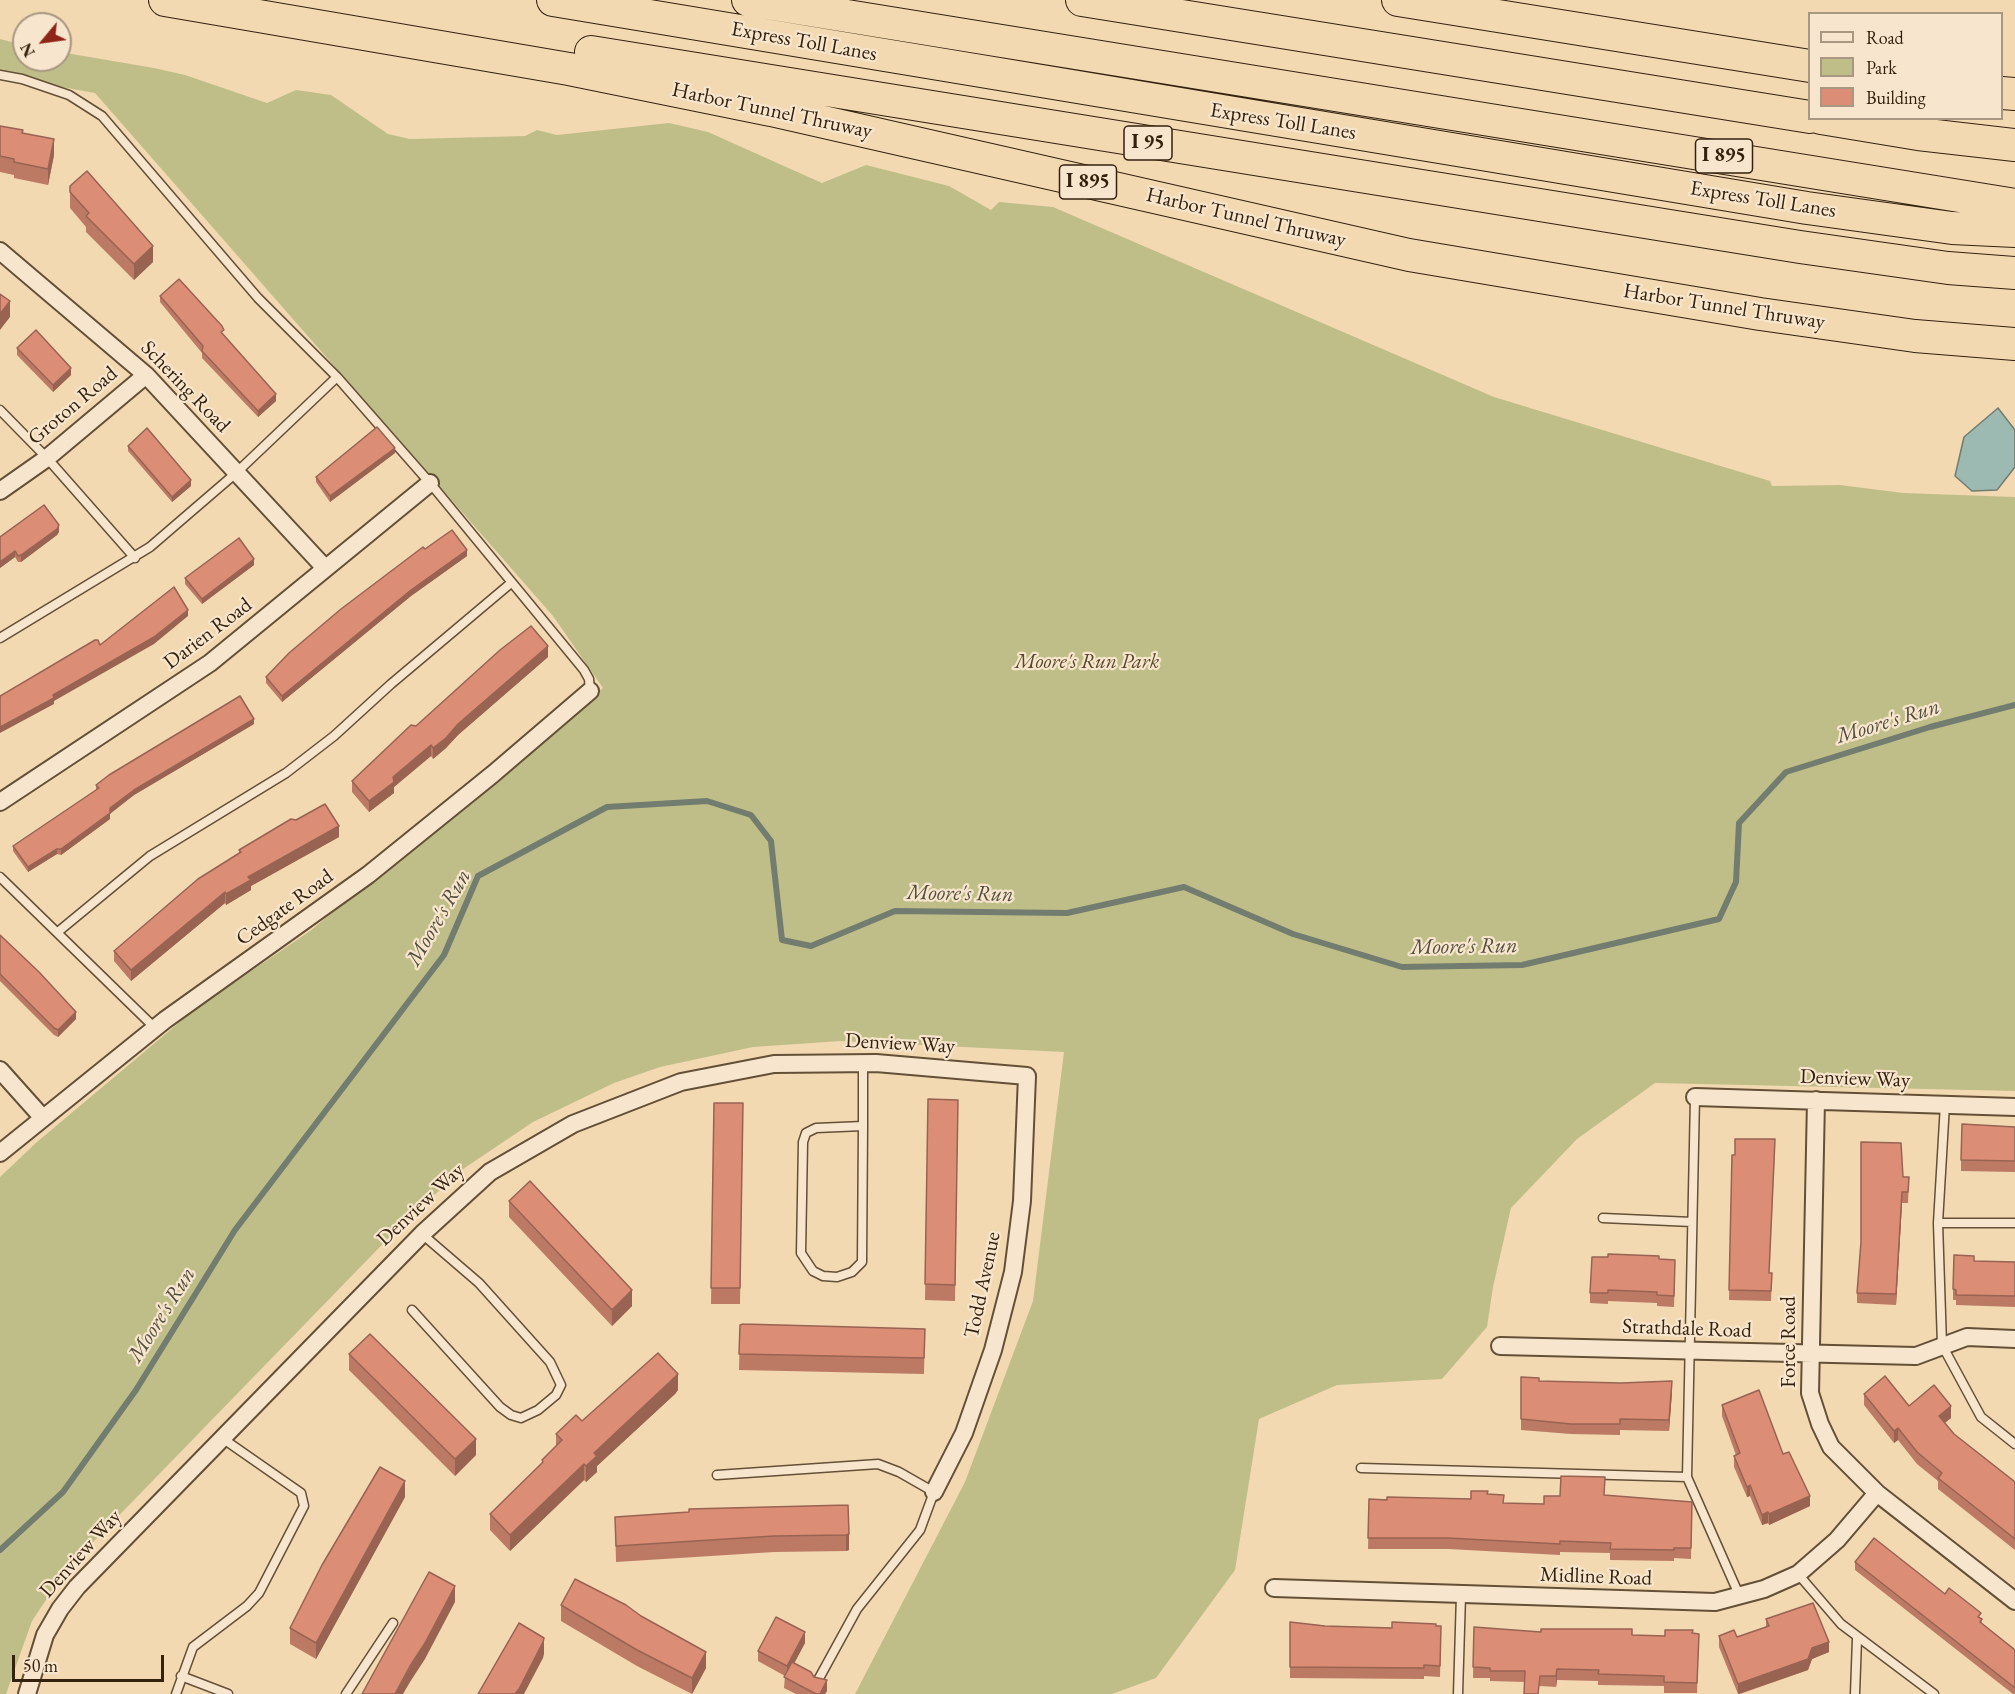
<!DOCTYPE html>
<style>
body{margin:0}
#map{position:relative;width:2015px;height:1694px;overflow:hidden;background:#f2d9b2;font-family:"EB Garamond",serif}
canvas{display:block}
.legend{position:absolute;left:1808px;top:12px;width:195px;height:108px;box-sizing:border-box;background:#f7e6cd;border:2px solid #a99781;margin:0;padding:8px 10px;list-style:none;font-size:18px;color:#34210e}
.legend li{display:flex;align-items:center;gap:12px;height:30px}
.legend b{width:30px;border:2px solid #a99781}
.north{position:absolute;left:12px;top:12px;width:60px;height:60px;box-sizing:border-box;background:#f7e6cd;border:2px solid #a99781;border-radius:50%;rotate:241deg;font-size:16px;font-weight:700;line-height:24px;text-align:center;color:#34210e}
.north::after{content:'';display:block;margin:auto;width:21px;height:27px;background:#8f2418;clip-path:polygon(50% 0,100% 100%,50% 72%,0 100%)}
.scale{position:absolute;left:12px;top:1655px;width:152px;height:27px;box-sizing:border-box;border:3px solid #34210e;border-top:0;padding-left:8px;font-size:18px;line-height:21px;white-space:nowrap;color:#34210e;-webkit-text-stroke:4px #f7e6cd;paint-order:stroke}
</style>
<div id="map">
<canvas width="2015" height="1694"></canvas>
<ul class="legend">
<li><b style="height:8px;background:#f7e6cd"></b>Road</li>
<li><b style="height:16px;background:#c0be88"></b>Park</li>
<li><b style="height:16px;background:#db8e75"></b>Building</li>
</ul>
<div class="north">N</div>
<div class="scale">50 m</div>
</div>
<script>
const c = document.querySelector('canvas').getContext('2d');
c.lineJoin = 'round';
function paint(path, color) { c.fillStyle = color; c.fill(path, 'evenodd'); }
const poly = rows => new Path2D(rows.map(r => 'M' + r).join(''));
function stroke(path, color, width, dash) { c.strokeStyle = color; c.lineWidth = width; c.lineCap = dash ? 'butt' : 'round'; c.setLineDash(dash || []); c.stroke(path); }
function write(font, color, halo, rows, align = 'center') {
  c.font = font + ' "EB Garamond",serif'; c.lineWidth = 4.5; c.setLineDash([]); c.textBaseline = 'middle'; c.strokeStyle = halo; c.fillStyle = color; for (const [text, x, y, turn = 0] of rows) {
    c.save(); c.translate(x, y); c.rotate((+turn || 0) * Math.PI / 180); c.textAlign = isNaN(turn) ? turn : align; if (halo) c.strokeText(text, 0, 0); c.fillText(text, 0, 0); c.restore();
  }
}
paint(poly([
 [0,39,24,45,24,60,60,60,60,52,154,68,185,75,267,103,296,90,331,95,388,134,410,139,525,136,537,130,557,135,669,123,708,132,822,183,866,165,949,186,991,210,999,202,1053,207,1494,397,1770,481,1772,486,1840,485,1903,493,2015,497,2015,1091,1655,1083,1577,1139,1511,1208,1493,1287,1487,1327,1442,1379,1337,1385,1259,1419,1235,1570,1156,1678,1112,1694,855,1694,965,1482,1033,1301,1064,1052,841,1041,753,1047,660,1067,614,1083,533,1122,466,1167,406,1220,66,1570,32,1621,6,1694,0,1694,0,1177,37,1142,194,1010,310,931,603,688,553,616,95,93,0,76]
]), '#c0be88');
const water = poly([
 [1998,408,2015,430,2015,467,1997,490,1972,491,1955,476,1964,437,1998,408]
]);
paint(water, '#9cbab1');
stroke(water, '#727d70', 1.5);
stroke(poly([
 [0,1550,63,1492,136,1390,235,1230,444,955,478,876,607,807,707,801,751,815,771,841,782,940,811,946,895,911,1067,913,1184,887,1293,934,1402,967,1522,965,1719,919,1736,882,1739,823,1786,772,1930,727,2015,705]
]), '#727d70', 6);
const lane = poly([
 [0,75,22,79,69,95,102,116,258,298,337,377,430,483,584,670,589,679,590,691],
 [0,410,47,458,135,558],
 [0,638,150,547,236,473,337,377],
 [0,877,155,1028],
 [59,931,150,856,286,773,334,736,391,684,511,583],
 [1945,1104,1938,1223,1942,1345,1981,1417,2015,1444],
 [863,1126,816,1128,806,1133,803,1142,801,1253,813,1271,823,1276,837,1277,852,1272,862,1262,863,1126,863,1063],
 [1603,1218,1692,1222],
 [1938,1223,2015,1223],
 [412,1310,500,1407,511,1415,521,1418,538,1410,556,1395,561,1385,550,1362,479,1283,422,1234],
 [1361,1468,1687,1477,1740,1597],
 [717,1475,878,1464,899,1472,934,1492,920,1530,857,1609,817,1682],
 [1687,1477,1695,1097],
 [1798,1574,1841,1624,1934,1694],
 [181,1676,228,1694],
 [176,1694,193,1647,247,1606,259,1593,304,1506,301,1493,222,1438],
 [346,1694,393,1623],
 [1458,1694,1461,1595],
 [1855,1694,1857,1639]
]);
const street = poly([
 [0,251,146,375,325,568],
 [0,491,47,458,146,375],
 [0,802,210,663,430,483],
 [0,1070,42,1117],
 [1695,1097,2015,1107],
 [1816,1100,1810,1393,1820,1424,1831,1447,1877,1493,2015,1601],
 [0,1153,165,1020,368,875,493,774,590,691],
 [1500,1346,1916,1356,1967,1337,2015,1339],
 [1274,1588,1715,1602,1764,1589,1798,1574,1837,1540,1877,1493],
 [27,1694,45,1635,60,1609,77,1587,422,1234,490,1172,573,1124,681,1082,774,1064,876,1063,1027,1076,1022,1201,1013,1272,993,1350,964,1433,934,1492]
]);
const highway = poly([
 [165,0,569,69,771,110,1409,255,1760,314,1915,336,2015,344],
 [553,0,1807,208,1952,228,2015,231],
 [748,0,2015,205],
 [1082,0,1810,117],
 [1398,0,1810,66],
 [591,52,1800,247,1948,268,2015,273],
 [2002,93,2015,94],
 [1821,118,1918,134,2015,145]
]);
stroke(lane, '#644f37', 11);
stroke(street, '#644f37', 20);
stroke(highway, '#34210e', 34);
stroke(lane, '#f7e6cd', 8);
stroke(street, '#f7e6cd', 16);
stroke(highway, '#f2d9b2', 32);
paint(poly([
 [0,126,23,133,54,155,48,185,14,178,14,175,0,172],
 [70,186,153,262,134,280,86,232,86,227,70,208],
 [160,296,276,401,258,417,202,358,202,353,160,302],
 [17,348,71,375,53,392,17,355],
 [128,446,191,486,172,502,128,451],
 [395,453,330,502,316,482,316,477],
 [59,532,57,535,21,562,18,562,15,557,0,568,0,537],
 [425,549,467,556,411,596,282,702,266,683,266,677],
 [254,565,202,604,185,584,185,578],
 [548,657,458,735,446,748,433,759,431,756,394,787,394,793,369,812,352,792,352,781,416,726],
 [254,724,134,795,110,813,110,819,61,855,57,854,28,872,13,851,13,846,96,790,96,785],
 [339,837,251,886,251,890,226,905,225,903,131,981,114,961,114,951,239,853,239,850],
 [0,935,76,1019,58,1037,54,1035,0,981],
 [928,1099,958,1100,955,1301,925,1300],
 [714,1103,743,1103,740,1304,711,1304],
 [2015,1127,2015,1172,1961,1171,1961,1160],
 [1775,1150,1769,1273,1772,1273,1771,1301,1729,1300,1732,1155],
 [1909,1177,1908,1203,1902,1203,1896,1305,1857,1303,1857,1293],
 [509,1201,632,1306,612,1326,509,1217],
 [1659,1259,1675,1271,1674,1307,1657,1306,1657,1303,1608,1301,1608,1304,1590,1303,1590,1293],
 [1974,1261,2015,1262,2015,1307,1956,1305,1956,1300,1953,1300,1953,1289],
 [740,1325,925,1329,924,1374,739,1370],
 [349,1354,476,1455,455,1476,349,1370],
 [1521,1377,1539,1381,1672,1392,1669,1431,1620,1430,1620,1435,1571,1434,1521,1430],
 [678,1390,675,1394,597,1466,597,1472,586,1482,584,1480,510,1551,490,1530,490,1514,542,1464,542,1460,556,1446,556,1434,582,1421],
 [1864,1394,1951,1418,1945,1423,1954,1434,2015,1482,2015,1550,1938,1489,1938,1481,1917,1464,1898,1440,1894,1443,1864,1405],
 [1722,1405,1783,1454,1810,1506,1769,1525,1768,1523,1762,1525,1750,1496,1747,1497,1734,1467,1734,1456,1736,1455,1722,1416],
 [1605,1495,1692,1502,1691,1559,1674,1558,1674,1561,1610,1560,1610,1553,1560,1552,1560,1555,1448,1549,1368,1549,1369,1499,1471,1499,1504,1503,1544,1504,1560,1496],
 [405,1497,316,1659,290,1644,290,1628],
 [848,1505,849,1550,846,1551,774,1552,616,1562,615,1517],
 [1855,1562,1945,1594,1981,1619,1982,1623,2015,1650,2015,1694,2013,1694,1855,1570],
 [561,1605,706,1668,692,1694,637,1666,561,1621],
 [1766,1619,1829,1652,1812,1659,1808,1670,1740,1694,1738,1694,1719,1647,1719,1636,1737,1637,1766,1627],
 [1290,1622,1325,1626,1392,1628,1441,1626,1440,1677,1424,1676,1424,1679,1290,1678],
 [1474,1627,1541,1632,1665,1636,1699,1634,1697,1693,1664,1693,1664,1686,1598,1685,1598,1681,1557,1680,1556,1687,1540,1686,1525,1682,1490,1681,1490,1678,1473,1678],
 [805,1643,794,1663,827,1691,825,1694,796,1694,784,1688,785,1676,758,1661,758,1651]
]), '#bc7a65');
paint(poly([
 [54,139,54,155,48,185,48,169],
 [153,246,153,262,134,280,134,264],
 [10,301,10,317,0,330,0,314],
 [71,368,71,375,53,392,53,385],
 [276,394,276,401,258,417,258,411],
 [395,448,395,453,330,502,330,496],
 [191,480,191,486,172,502,172,497],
 [59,525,59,532,57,535,21,562,21,555],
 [467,550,467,556,411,596,282,702,282,696,411,590],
 [15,551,15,557,0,568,0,562],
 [254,559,254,565,202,604,202,599],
 [188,610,188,616,154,644,54,701,54,704,0,733,0,727,53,695],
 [548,646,548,657,458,735,446,748,433,759,433,748,458,724],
 [254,719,254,724,134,795,110,814,110,808,134,790],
 [431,745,431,756,394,787,394,793,369,812,369,801,393,777],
 [110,813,110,819,61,855,61,849],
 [339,826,339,837,251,886,251,890,226,905,226,894,248,877],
 [57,849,57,854,28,872,28,867],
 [225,892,225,903,131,981,131,970],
 [76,1012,76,1019,58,1037,58,1030],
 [1902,1192,1902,1203,1896,1305,1896,1294],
 [632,1290,632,1306,612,1326,612,1310],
 [678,1374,678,1390,675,1394,597,1466,597,1472,586,1482,586,1466,594,1453],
 [1672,1381,1672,1392,1669,1431,1669,1420],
 [1951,1406,1951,1418,1939,1427,1939,1416],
 [1898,1428,1898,1440,1894,1443,1894,1431],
 [476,1439,476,1455,455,1476,455,1459],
 [584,1464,584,1480,510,1551,510,1535],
 [405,1481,405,1497,316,1659,316,1643],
 [1750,1485,1750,1496,1747,1497,1747,1487],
 [1810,1496,1810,1506,1769,1525,1769,1514],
 [1768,1512,1768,1523,1762,1525,1762,1515],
 [849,1534,849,1550,846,1551,846,1535],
 [455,1586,455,1602,425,1659,410,1682,403,1694,395,1694],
 [805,1632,805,1643,787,1677,787,1666],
 [544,1638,544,1654,543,1658,524,1694,515,1694],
 [1829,1642,1829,1652,1812,1659,1808,1670,1738,1694,1738,1684,1812,1648],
 [706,1652,706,1668,692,1694,692,1678],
 [1557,1669,1557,1680,1556,1687,1556,1676],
 [827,1680,827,1691,825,1694,820,1694]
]), '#996352');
const building = poly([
 [0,126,23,130,22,133,54,139,48,169,14,162,14,159,0,156,0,126],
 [87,171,153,246,134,264,86,216,89,213,70,192,70,186,87,171],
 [179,279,222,326,224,330,221,332,276,394,258,411,202,351,203,346,160,296,179,279],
 [0,294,10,301,0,314,0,294],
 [36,330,71,368,53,385,17,348,36,330],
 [377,427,395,448,330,496,316,477,377,427],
 [147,428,191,480,172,497,128,446,147,428],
 [44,505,59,525,57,529,21,555,18,556,15,551,0,562,0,537,44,505],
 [452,530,467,550,411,590,282,696,266,677,289,653,341,609,423,547,425,549,452,530],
 [239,538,254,559,202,599,185,578,239,538],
 [174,587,188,610,154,637,53,695,54,698,0,727,0,696,95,640,98,640,100,645,174,587],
 [531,626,548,646,458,724,446,738,433,748,431,745,393,777,394,782,369,801,352,781,411,725,416,726,500,650,531,626],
 [240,696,254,719,134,790,110,808,110,813,61,849,57,849,28,867,13,846,99,788,96,785,109,775,240,696],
 [325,804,339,826,248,877,251,880,226,894,225,892,131,970,114,951,198,879,241,852,239,850,291,819,296,820,325,804],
 [0,935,39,972,76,1012,58,1030,54,1028,0,974,0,935],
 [928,1099,958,1100,955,1285,925,1284,928,1099],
 [714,1103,743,1103,740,1288,711,1288,714,1103],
 [1962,1124,2015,1127,2015,1161,1961,1160,1962,1124],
 [1735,1139,1775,1139,1769,1273,1772,1273,1771,1291,1729,1290,1732,1155,1735,1155,1735,1139],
 [1861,1142,1901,1143,1903,1177,1909,1177,1908,1192,1902,1192,1896,1294,1857,1293,1861,1242,1861,1142],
 [530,1181,632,1290,612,1310,509,1201,530,1181],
 [1608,1254,1659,1256,1659,1259,1675,1260,1674,1296,1657,1295,1657,1292,1608,1290,1608,1293,1590,1293,1592,1257,1608,1257,1608,1254],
 [1954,1255,1974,1256,1974,1261,2015,1262,2015,1296,1956,1295,1956,1290,1953,1289,1954,1255],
 [743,1324,925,1329,924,1358,739,1354,740,1325,743,1324],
 [370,1334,476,1439,455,1459,349,1354,370,1334],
 [658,1353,678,1374,675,1377,594,1453,597,1456,586,1466,584,1464,510,1535,490,1514,543,1462,542,1460,562,1440,556,1434,576,1415,582,1421,658,1353],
 [1885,1376,1909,1406,1934,1385,1951,1406,1939,1416,1954,1434,2015,1482,2015,1539,1938,1478,1942,1473,1917,1452,1898,1428,1894,1431,1864,1394,1885,1376],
 [1521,1377,1539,1378,1539,1381,1621,1383,1672,1381,1669,1420,1620,1419,1620,1424,1571,1424,1521,1419,1521,1377],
 [1759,1390,1783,1454,1789,1452,1810,1496,1769,1514,1768,1512,1762,1515,1750,1485,1747,1487,1734,1456,1740,1453,1722,1405,1759,1390],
 [380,1467,405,1481,316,1643,290,1628,322,1565,380,1467],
 [1561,1476,1605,1477,1604,1495,1692,1502,1691,1548,1674,1548,1674,1550,1610,1549,1611,1543,1560,1541,1560,1544,1448,1538,1368,1538,1369,1499,1387,1500,1387,1497,1471,1499,1471,1491,1488,1491,1487,1494,1504,1495,1503,1503,1544,1504,1544,1496,1560,1496,1561,1476],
 [848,1505,849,1534,846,1535,774,1536,616,1546,615,1517,689,1512,689,1509,848,1505],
 [1874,1538,1945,1594,1949,1588,1981,1613,1978,1617,1982,1619,1980,1622,2015,1650,2015,1688,1855,1562,1874,1538],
 [429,1572,455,1586,425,1643,410,1666,395,1694,362,1694,429,1572],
 [575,1579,626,1605,641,1616,706,1652,692,1678,637,1650,561,1605,575,1579],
 [1813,1603,1829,1642,1812,1648,1808,1659,1738,1684,1719,1636,1734,1630,1737,1637,1769,1626,1766,1619,1813,1603],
 [776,1617,805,1632,787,1666,758,1651,776,1617],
 [1290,1622,1325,1626,1392,1628,1392,1622,1436,1624,1436,1626,1441,1626,1440,1666,1424,1665,1424,1668,1290,1667,1290,1622],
 [519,1623,544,1638,543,1642,519,1689,515,1694,478,1694,519,1623],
 [1474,1627,1541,1632,1541,1629,1632,1629,1632,1635,1665,1636,1665,1630,1693,1630,1692,1633,1699,1634,1697,1683,1664,1682,1664,1676,1598,1674,1599,1670,1557,1669,1556,1676,1540,1676,1538,1694,1524,1694,1525,1671,1490,1671,1490,1668,1473,1667,1474,1627],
 [792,1662,811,1672,814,1677,827,1680,820,1694,816,1694,784,1677,792,1662]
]);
paint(building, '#db8e75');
stroke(building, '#996352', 1.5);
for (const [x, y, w] of [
 [1148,143,48],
 [1724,156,57],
 [1088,182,57]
]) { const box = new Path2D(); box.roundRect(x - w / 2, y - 17, w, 34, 4.5); c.fillStyle = '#f7e6cd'; c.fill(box); stroke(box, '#34210e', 1.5); }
write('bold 20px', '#34210e', null, [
 ["I 95",1148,143],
 ["I 895",1724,156],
 ["I 895",1088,182]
]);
write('21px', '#34210e', '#f7e6cd', [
 ["Express Toll Lanes",804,42,10],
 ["Harbor Tunnel Thruway",772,111,12],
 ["Express Toll Lanes",1283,122,9],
 ["Express Toll Lanes",1763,200,9],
 ["Harbor Tunnel Thruway",1246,218,13],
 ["Harbor Tunnel Thruway",1724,307,9],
 ["Schering Road",185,387,46],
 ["Groton Road",73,406,-40],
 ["Darien Road",208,634,-37],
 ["Cedgate Road",285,908,-36],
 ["Denview Way",900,1044,3],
 ["Denview Way",1855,1079,2],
 ["Denview Way",421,1205,-43],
 ["Todd Avenue",983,1285,-78],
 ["Strathdale Road",1687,1329,2],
 ["Force Road",1789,1342,-90],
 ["Denview Way",81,1554,-48],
 ["Midline Road",1596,1577,2]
]);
write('italic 21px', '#57482c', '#f7e6cd', [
 ["Moore's Run Park",1087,662]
]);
write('italic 22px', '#534f3f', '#f7e6cd', [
 ["Moore's Run",1888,722,-17],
 ["Moore's Run",960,894,1],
 ["Moore's Run",439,918,-60],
 ["Moore's Run",1464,947,-1],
 ["Moore's Run",162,1315,-58]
]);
</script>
